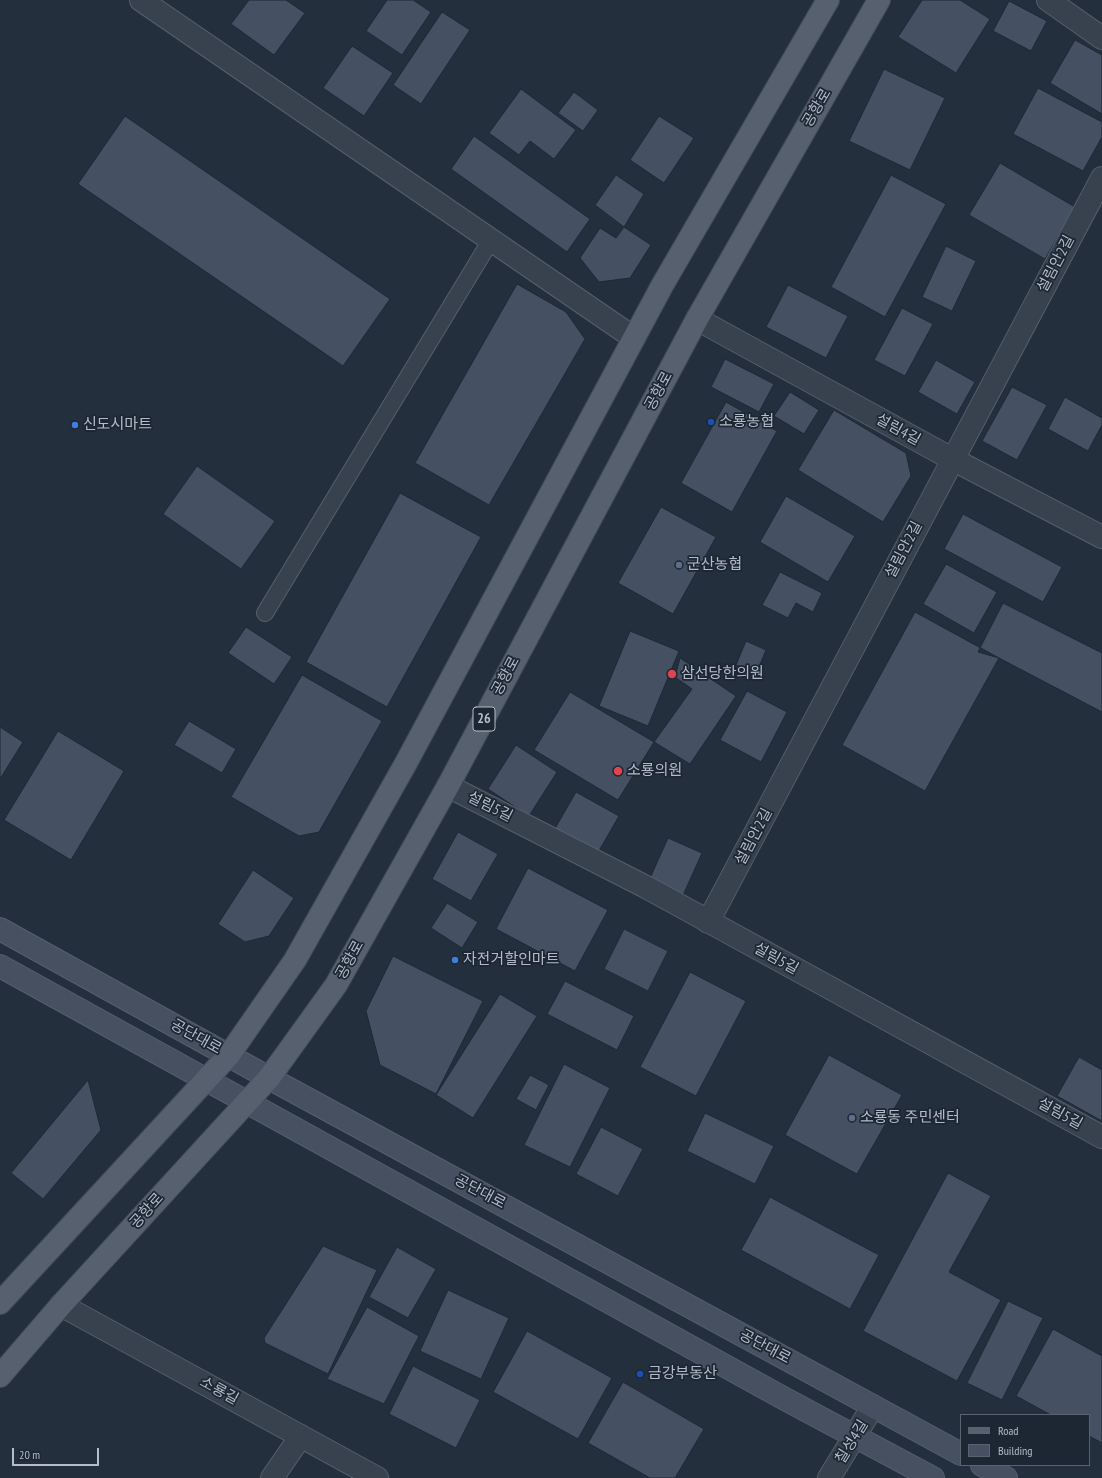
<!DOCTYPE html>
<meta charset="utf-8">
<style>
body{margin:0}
#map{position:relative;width:1102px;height:1478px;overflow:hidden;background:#242f3e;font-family:"PT Sans Narrow",sans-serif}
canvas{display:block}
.legend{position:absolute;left:960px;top:1414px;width:130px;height:52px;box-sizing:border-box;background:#1d2633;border:1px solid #59626f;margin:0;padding:5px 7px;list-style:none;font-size:12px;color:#b4bcc9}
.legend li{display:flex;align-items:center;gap:8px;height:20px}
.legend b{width:20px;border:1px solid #59626f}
.scale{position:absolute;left:12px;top:1448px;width:87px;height:18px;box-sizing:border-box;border:2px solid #b4bcc9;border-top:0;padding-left:5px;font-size:12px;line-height:14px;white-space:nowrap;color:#b4bcc9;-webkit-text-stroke:3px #1d2633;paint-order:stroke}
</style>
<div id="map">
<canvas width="1102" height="1478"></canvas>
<ul class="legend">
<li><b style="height:5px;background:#56606e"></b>Road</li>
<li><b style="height:11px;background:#455162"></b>Building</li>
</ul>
<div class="scale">20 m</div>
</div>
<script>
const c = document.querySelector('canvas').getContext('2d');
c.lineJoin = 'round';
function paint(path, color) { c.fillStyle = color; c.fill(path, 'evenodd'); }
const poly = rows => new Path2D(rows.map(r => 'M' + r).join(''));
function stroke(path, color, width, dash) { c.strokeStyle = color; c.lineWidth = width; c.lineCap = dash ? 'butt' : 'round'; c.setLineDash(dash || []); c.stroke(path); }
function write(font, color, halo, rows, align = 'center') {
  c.font = font + ' "PT Sans Narrow","Noto Sans KR",sans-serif'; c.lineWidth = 3.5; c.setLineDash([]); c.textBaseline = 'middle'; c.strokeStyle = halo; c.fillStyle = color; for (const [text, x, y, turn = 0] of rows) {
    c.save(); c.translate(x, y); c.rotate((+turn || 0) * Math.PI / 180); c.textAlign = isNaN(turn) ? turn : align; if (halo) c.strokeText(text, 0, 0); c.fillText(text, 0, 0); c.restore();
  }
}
const building = poly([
 [249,0,286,0,305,13,274,55,231,24,249,0],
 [387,0,413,0,431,12,402,55,366,31,387,0],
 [922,0,960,0,990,19,956,73,898,37,922,0],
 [1009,1,1047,21,1031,51,993,31,1009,1],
 [442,12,470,30,421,104,393,85,442,12],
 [1075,40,1102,55,1102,114,1050,83,1075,40],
 [352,46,393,73,364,116,323,88,352,46],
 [884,69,945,98,910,170,849,141,884,69],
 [1038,88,1102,122,1102,137,1083,171,1013,134,1038,88],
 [521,89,576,130,554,159,530,141,519,155,489,133,521,89],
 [574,92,598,110,583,131,558,113,574,92],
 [125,116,390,299,343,366,78,184,125,116],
 [659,116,694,138,664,183,630,160,659,116],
 [474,136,590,219,567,252,451,169,474,136],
 [1000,163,1075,207,1045,259,969,215,1000,163],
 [616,175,644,194,624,227,595,205,616,175],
 [891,175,946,204,885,317,831,287,891,175],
 [624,227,651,245,630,278,599,282,580,258,600,228,616,238,624,227],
 [946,246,976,261,952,311,922,297,946,246],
 [517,284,566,312,585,339,489,505,415,463,517,284],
 [788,285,848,316,826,358,766,327,788,285],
 [902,308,933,324,905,376,874,360,902,308],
 [725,359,774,384,759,412,711,387,725,359],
 [936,360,975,382,957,414,918,392,936,360],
 [1012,387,1047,405,1017,460,982,441,1012,387],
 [790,392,819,410,804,434,774,416,790,392],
 [1065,397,1102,418,1102,425,1088,451,1048,429,1065,397],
 [726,402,777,431,732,512,681,483,726,402],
 [834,410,906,453,911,476,883,522,798,470,834,410],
 [197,466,275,521,241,569,163,514,197,466],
 [400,493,481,537,387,707,306,662,400,493],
 [786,496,855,536,828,582,760,542,786,496],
 [661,507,716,537,673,614,618,583,661,507],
 [963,514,1062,567,1043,602,944,549,963,514],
 [946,564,997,592,974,633,923,604,946,564],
 [780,572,822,593,813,612,796,603,788,618,762,605,780,572],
 [1003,603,1102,653,1102,712,999,658,978,652,1003,603],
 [915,612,999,658,925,791,842,745,915,612],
 [246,627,292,657,274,684,228,653,246,627],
 [630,631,679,651,648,726,599,706,630,631],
 [746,641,766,650,756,674,736,665,746,641],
 [680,658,736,696,690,764,654,742,692,689,675,677,680,658],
 [302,675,382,721,319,832,299,836,231,797,302,675],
 [747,691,787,712,761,762,720,740,747,691],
 [570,692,654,742,618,800,534,750,570,692],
 [189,721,236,749,222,773,174,745,189,721],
 [0,727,23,742,0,779,0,727],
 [58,731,124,771,71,860,4,820,58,731],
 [516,745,557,772,529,816,488,789,516,745],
 [576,792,619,816,596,856,553,832,576,792],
 [458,832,498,854,471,901,432,879,458,832],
 [668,838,702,853,680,902,646,887,668,838],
 [528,868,608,910,575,971,496,929,528,868],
 [253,870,294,898,269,936,245,942,218,924,253,870],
 [447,903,478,922,462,948,431,928,447,903],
 [624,929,668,951,648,991,604,969,624,929],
 [393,956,483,1001,436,1094,380,1065,366,1011,393,956],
 [690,972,746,1001,696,1096,640,1067,690,972],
 [565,981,634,1016,617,1050,547,1014,565,981],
 [500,994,537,1016,473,1118,436,1095,500,994],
 [829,1055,902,1095,857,1174,785,1135,829,1055],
 [1079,1057,1102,1070,1102,1121,1057,1096,1079,1057],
 [564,1064,610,1088,570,1167,524,1145,564,1064],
 [530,1075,549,1085,536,1110,516,1099,530,1075],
 [88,1080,101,1130,43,1199,11,1173,88,1080],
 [705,1113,774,1146,755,1184,687,1151,705,1113],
 [601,1127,643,1149,618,1196,576,1174,601,1127],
 [948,1173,991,1196,949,1272,1001,1300,957,1381,863,1331,948,1173],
 [770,1197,879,1255,850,1309,741,1250,770,1197],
 [323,1246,377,1270,328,1374,265,1343,264,1338,323,1246],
 [397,1247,436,1269,408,1318,369,1297,397,1247],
 [448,1290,509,1318,481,1379,420,1351,448,1290],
 [1008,1301,1043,1318,1002,1400,967,1383,1008,1301],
 [367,1307,419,1336,384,1404,327,1379,367,1307],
 [1053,1329,1102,1356,1102,1443,1089,1436,1089,1415,1051,1415,1016,1396,1053,1329],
 [527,1331,612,1378,578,1439,493,1392,527,1331],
 [413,1366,480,1400,456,1448,389,1414,413,1366],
 [623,1382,704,1429,675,1478,650,1478,588,1443,623,1382]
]);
paint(building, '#455162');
stroke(building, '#1f2835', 1);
const lane = poly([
 [265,613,491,240]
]);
const street = poly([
 [141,0,634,338],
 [1048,0,1102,38],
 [697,319,952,459,1102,537],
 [448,786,646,887,1102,1137],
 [708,922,1102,178],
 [61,1305,377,1478],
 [272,1478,301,1436],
 [829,1478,873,1406]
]);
const secondary = poly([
 [0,929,269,1078,961,1454],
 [0,966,785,1399,933,1478],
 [982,1465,1006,1478]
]);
const primary = poly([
 [0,1303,229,1055,295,960,406,763,663,284,828,0],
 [0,1376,61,1305,269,1078,336,985,448,786,697,319,879,0]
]);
stroke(lane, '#565f6c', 18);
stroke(street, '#565f6c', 24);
stroke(secondary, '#565f6c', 24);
stroke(primary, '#414a57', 24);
stroke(lane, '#38414e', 16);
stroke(street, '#38414e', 22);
stroke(secondary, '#465061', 22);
stroke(primary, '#56606e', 22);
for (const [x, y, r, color] of [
 [711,422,4,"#1a4fb4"],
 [75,425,4,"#3f7fe0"],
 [679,565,4,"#5c6f8a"],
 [672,674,5,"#e0444e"],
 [618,771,5,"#e0444e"],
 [455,960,4,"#3f7fe0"],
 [852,1118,4,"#5c6f8a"],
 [640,1374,4,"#1a4fb4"]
]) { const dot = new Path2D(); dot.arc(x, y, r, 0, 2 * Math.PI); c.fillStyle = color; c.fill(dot); stroke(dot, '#1d2633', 1.5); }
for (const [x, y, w] of [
 [484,719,22]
]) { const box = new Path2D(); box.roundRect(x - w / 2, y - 12, w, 24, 3); c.fillStyle = '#1d2633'; c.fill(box); stroke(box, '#b4bcc9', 1); }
write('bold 14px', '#b4bcc9', null, [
 ["26",484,719]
]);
write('15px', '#b4bcc9', '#1d2633', [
 ["공항로",817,108,-60],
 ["설림안2길",1056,264,-62],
 ["공항로",659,391,-62],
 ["설림4길",898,430,29],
 ["설림안2길",904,550,-62],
 ["공항로",506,676,-62],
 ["설림5길",490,807,27],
 ["설림안2길",754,837,-62],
 ["설림5길",776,959,29],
 ["공항로",350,960,-61],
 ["공단대로",196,1037,29],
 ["설림5길",1060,1114,29],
 ["공단대로",480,1192,28],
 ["공항로",147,1211,-48],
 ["공단대로",765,1347,28],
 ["소룡길",219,1391,29],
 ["칠성4길",852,1442,-58]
]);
write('15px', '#b4bcc9', '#1d2633', [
 ["소룡농협",719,422],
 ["신도시마트",83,425],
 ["군산농협",687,565],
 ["삼선당한의원",681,674],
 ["소룡의원",627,771],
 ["자전거할인마트",463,960],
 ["소룡동 주민센터",860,1118],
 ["금강부동산",648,1374]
], 'left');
</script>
